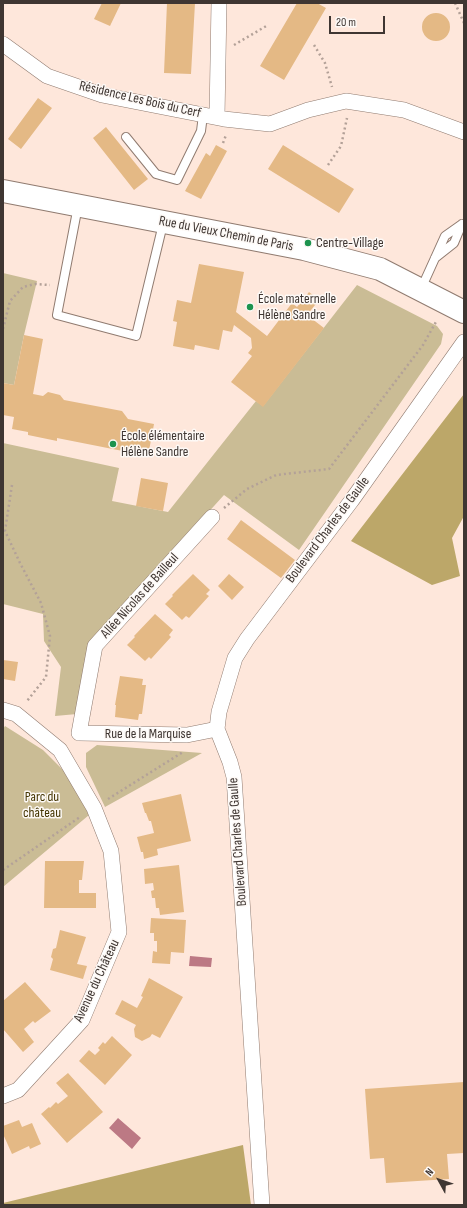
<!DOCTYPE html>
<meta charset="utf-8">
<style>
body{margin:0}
#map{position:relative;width:467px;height:1208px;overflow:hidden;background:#fee7db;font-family:"Sofia Sans Condensed",sans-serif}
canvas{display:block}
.frame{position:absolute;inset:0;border:4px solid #3f3632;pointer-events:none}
.north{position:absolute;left:419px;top:1160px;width:40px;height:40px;-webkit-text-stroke:3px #fdf9f6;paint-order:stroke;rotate:310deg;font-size:11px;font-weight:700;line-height:16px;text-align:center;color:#3f3632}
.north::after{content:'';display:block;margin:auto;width:14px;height:18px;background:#3f3632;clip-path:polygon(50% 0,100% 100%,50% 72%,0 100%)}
.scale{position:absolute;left:329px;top:16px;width:56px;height:18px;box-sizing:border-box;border:2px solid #3f3632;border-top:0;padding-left:5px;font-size:12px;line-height:14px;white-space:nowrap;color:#3f3632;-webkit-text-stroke:3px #fdf9f6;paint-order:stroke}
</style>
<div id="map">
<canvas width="467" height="1208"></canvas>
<div class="frame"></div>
<div class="north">N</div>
<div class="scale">20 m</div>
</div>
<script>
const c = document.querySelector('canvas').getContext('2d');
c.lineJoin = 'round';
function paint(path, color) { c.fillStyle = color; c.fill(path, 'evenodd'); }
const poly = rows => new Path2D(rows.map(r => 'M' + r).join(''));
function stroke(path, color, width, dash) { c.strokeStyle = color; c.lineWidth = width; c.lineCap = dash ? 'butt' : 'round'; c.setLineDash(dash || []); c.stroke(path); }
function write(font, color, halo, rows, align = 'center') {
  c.font = font + ' "Sofia Sans Condensed",sans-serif'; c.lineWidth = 3; c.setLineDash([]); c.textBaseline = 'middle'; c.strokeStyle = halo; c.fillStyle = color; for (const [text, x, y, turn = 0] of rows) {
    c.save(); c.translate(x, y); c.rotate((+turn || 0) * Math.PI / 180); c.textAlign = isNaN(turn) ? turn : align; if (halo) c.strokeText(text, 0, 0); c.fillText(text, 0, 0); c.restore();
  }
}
paint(poly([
 [3,273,37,281,24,335,14,385,3,383],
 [357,285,437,326,443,334,441,344,299,550,224,495,88,645,77,714,55,716,61,667,44,641,43,614,3,604,3,443,119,468,112,501,168,512,256,401,263,406],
 [5,726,43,750,71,778,89,815,3,887,3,729],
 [97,745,202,753,105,807,86,767,86,753]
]), '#cabc95');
paint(poly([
 [464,394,464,516,452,538,460,576,432,585,351,541],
 [243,1145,251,1205,3,1205,3,1203]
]), '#bca769');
paint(poly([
 [190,956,212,958,211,967,189,966],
 [118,1118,141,1138,132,1149,109,1128]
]), '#bc7984');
paint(poly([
 [102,3,121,3,110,26,94,19],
 [167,3,195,3,191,74,164,73],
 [297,3,317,3,326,8,284,80,260,66],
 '422 27a14 14 0 1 1 28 0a14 14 0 1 1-28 0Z',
 [38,98,52,108,21,149,8,139],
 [106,127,148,179,134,190,93,138],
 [216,145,227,151,201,199,185,191,206,153,210,156],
 [283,145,354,189,339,213,268,169],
 [199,264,244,272,236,312,267,336,292,303,297,307,309,292,319,300,307,315,324,328,263,407,231,382,252,356,248,353,252,348,251,338,234,325,232,332,223,330,219,350,195,345,194,350,173,346,177,322,173,321,177,300,191,303],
 [24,335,43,339,33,394,43,396,48,392,60,395,64,400,122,411,128,419,154,424,148,456,57,438,57,441,28,435,28,432,12,429,14,417,3,415,3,383,14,385],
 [141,478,168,483,163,511,136,506],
 [241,520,295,560,281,578,227,539],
 [193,574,210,590,206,594,209,596,189,618,186,616,182,620,165,604,173,596,172,595],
 [229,574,244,587,232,600,218,586],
 [155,614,173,630,169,635,171,637,151,659,149,657,145,661,127,645,135,637,134,636],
 [3,660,18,662,15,681,3,679],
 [120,676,143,679,142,685,146,685,142,714,139,714,138,720,115,717,116,705,115,705],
 [181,794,191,841,157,849,158,855,144,859,143,852,141,852,137,837,154,833,151,821,149,821,146,813,145,813,142,803],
 [45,861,84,861,82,880,79,880,79,893,96,893,96,908,44,908],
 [179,865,184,912,160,915,159,908,156,908,155,898,152,898,151,891,154,890,153,883,145,884,144,869],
 [151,918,186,920,184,953,171,952,170,964,152,963,153,951,157,952,157,941,154,941,154,933,150,933],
 [60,930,86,937,77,964,87,966,83,979,50,970,53,959,51,957,53,949,56,948],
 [149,978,183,997,160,1038,152,1034,150,1037,142,1041,135,1037,134,1029,136,1025,115,1014,122,1000,137,1008,143,997,141,996],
 [25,982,51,1011,35,1023,33,1021,24,1029,34,1042,23,1052,3,1029,3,1001],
 [112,1036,132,1055,105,1085,79,1061,89,1050,95,1055,100,1050,98,1048,103,1042,105,1044],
 [68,1073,103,1112,67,1143,41,1114,49,1107,50,1108,56,1102,58,1104,68,1096,56,1083],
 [464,1082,464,1153,447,1154,449,1179,386,1183,384,1158,370,1159,365,1089],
 [19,1120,22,1127,32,1123,41,1144,30,1149,29,1146,12,1154,3,1134,3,1126]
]), '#e4b985');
const lane = poly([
 [126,137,156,174,177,180,201,131,203,115],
 [78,206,57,315,136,336,163,224],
 [435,258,454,243,462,224],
 [421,289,445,236,462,224]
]);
const street = poly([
 [3,44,47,76,102,95,224,119,270,124,308,110,346,101,404,110,464,132],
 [217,117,219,3],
 [3,710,16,714,60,750,94,808,111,851,119,932,82,1020,18,1090,3,1096],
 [79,733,95,646,212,517],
 [79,733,187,735,217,729],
 [262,1205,234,777,230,762,217,729,219,712,235,658,247,639,352,500,464,342]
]);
const secondary = poly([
 [3,191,304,249,380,269,464,312]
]);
stroke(lane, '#907b70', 10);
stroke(street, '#907b70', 16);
stroke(secondary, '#907b70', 24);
stroke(poly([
 [455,3,464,23],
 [234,45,268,25],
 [314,45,325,63,332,87],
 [223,143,226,135],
 [328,165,341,146,347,118],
 [3,329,10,301,23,287,35,284,50,285],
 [12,485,5,531,20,563,41,603,50,636,46,677,27,701],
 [224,508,247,489,276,475,329,469,423,345,437,320],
 [108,799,183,752],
 [3,870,80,817]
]), '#b3a198', 2.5, [2, 3]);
stroke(lane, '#fff', 8);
stroke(street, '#fff', 15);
stroke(secondary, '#fff', 22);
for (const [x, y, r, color] of [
 [308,243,4,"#1d934e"],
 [250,307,4,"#1d934e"],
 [113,444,4,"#1d934e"]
]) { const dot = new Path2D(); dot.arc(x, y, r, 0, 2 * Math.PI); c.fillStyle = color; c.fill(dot); stroke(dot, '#fdf9f6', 1.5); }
write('14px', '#3f3632', '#fdf9f6', [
 ["Résidence Les Bois du Cerf",140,100,13],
 ["Rue du Vieux Chemin de Paris",226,234,11],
 ["Boulevard Charles de Gaulle",328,530,-53],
 ["Allée Nicolas de Bailleul",140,596,-48],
 ["Rue de la Marquise",148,734],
 ["Boulevard Charles de Gaulle",238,842,-94],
 ["Avenue du Château",97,981,-65]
]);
write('14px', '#3f3632', '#fdf9f6', [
 ["Centre-Village",316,243],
 ["École maternelle",258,299],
 ["Hélène Sandre",258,315],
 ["École élémentaire",121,436],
 ["Hélène Sandre",121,452]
], 'left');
write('14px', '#433400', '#fdf9f6', [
 ["Parc du",42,797],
 ["château",42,813]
]);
</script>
